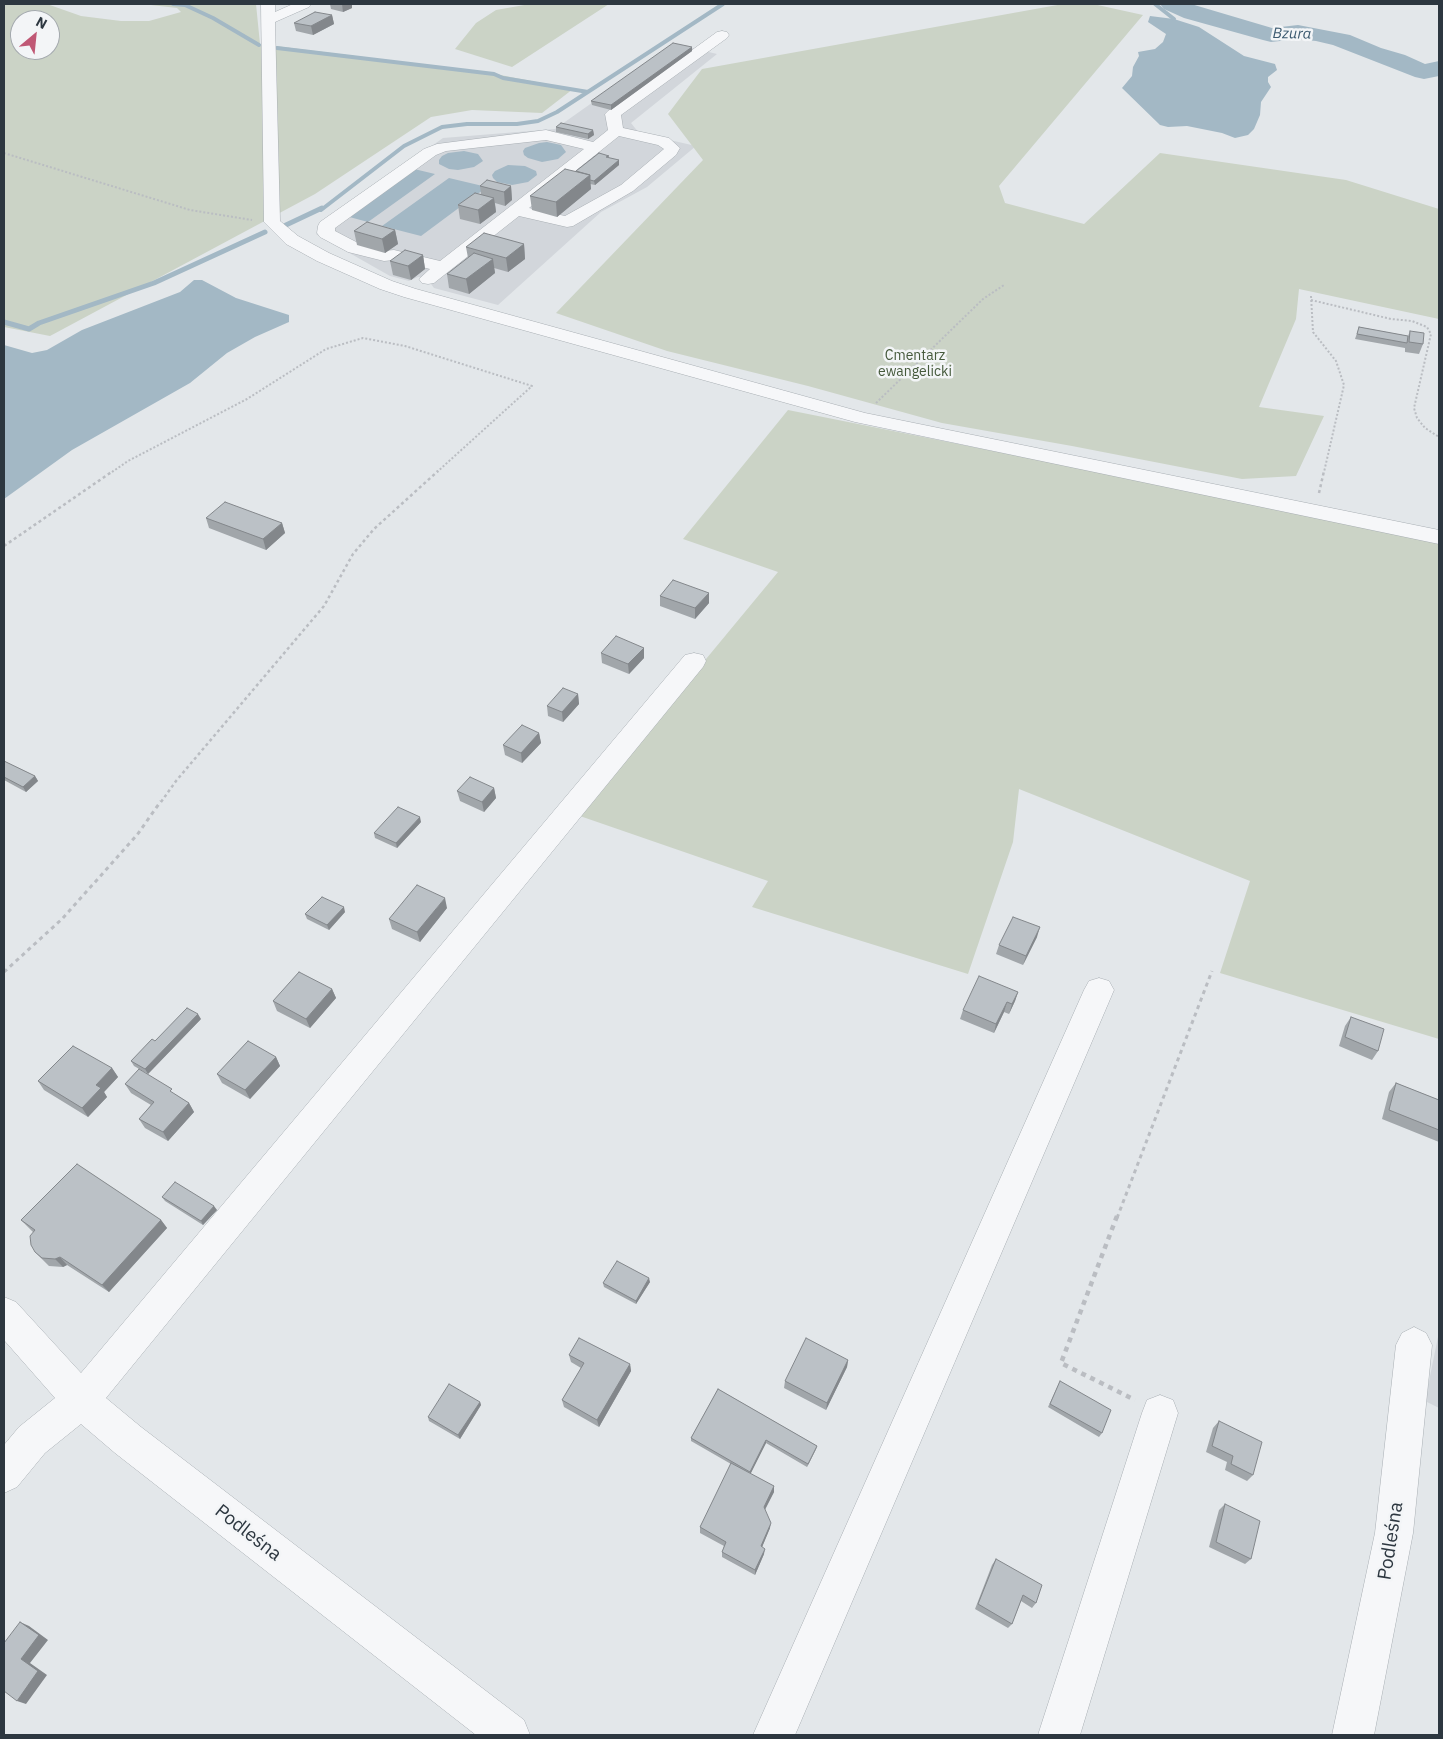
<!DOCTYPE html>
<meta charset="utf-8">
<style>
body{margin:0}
#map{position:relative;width:1443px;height:1739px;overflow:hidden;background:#e3e7ea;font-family:"IBM Plex Sans",sans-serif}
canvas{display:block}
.frame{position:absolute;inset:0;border:5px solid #2d3740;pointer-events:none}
.north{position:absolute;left:10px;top:10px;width:50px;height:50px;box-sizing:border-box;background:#f3f5f7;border:1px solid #a4a9ae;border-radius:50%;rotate:28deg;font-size:14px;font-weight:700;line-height:20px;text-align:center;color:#2d3740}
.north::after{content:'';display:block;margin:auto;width:18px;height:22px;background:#c05875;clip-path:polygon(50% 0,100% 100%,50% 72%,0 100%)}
</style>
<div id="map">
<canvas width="1443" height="1739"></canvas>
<div class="frame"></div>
<div class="north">N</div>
</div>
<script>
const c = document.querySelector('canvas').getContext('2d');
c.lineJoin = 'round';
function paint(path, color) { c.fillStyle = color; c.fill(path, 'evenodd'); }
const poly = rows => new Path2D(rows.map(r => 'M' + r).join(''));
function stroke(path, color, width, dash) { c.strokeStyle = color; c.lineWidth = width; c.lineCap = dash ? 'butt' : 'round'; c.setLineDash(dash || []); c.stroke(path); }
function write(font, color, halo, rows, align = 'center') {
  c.font = font + ' "IBM Plex Sans",sans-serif'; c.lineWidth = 5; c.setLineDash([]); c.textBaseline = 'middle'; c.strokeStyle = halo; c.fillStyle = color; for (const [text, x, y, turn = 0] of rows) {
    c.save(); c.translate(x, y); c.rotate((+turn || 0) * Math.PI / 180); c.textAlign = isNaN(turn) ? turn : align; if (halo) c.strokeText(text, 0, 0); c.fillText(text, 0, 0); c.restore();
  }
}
paint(poly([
 [675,44,717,54,631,123,639,133,696,146,647,187,601,212,498,305,434,288,431,284,434,281,418,277,409,281,390,276,316,234,322,224,443,138,555,129],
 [1439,1332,1439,1408,1425,1401]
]), '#d2d6db');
paint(poly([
 [4,4,47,4,81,16,121,21,149,21,181,12,177,8,142,4,256,4,260,44,490,73,573,89,542,113,472,110,431,117,315,194,50,336,4,327],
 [20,20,50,20,50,50,20,50],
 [530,4,609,4,512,67,455,49,476,23,496,10],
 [1063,4,1093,4,1143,15,999,186,1005,203,1084,224,1160,153,1346,180,1439,209,1439,319,1299,289,1296,319,1259,407,1324,416,1296,476,1242,479,1072,446,942,423,808,386,667,351,556,313,703,160,668,114,702,69],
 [788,410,1439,540,1439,1039,1220,973,1250,881,1019,789,1013,842,968,974,752,907,768,881,577,815,778,572,683,539]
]), '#cbd3c6');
paint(poly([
 [1150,16,1174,19,1199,27,1244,56,1275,64,1277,70,1268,77,1268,82,1271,87,1261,102,1260,115,1254,129,1248,135,1235,138,1222,133,1187,126,1168,127,1160,125,1122,88,1132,76,1133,67,1139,56,1138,52,1155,49,1163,42,1166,34,1148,22],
 [547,142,561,145,566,152,558,159,542,162,528,158,524,155,523,151,525,148,539,143],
 [464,151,478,154,483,161,474,167,458,170,449,169,439,164,439,160,442,156,448,153],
 [508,165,525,166,536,171,537,175,528,182,512,185,497,182,493,178,492,175,495,171],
 [410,168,435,174,368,222,342,215],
 [449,178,487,187,421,236,382,226],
 [194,280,202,280,236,298,289,315,289,322,255,337,227,353,190,383,72,450,4,499,4,345,32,353,47,350,82,330,180,292]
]), '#a3b8c5');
stroke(poly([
 [173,4,185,5,213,18,259,45],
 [1155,4,1174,19],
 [277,48,494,74,503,78,588,92],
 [321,210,404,146,442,127,467,124,517,124,538,121,557,112,723,4]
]), '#a3b8c5', 4);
stroke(poly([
 [286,225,322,208],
 [4,322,29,329,39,323,154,283,265,232]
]), '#a3b8c5', 5);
paint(poly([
 [1160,4,1191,4,1272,28,1298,25,1350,35,1381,48,1405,55,1425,64,1439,61,1439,76,1424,79,1415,77,1333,45,1316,41,1298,39,1271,42,1263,40,1184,18,1164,9,1160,4]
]), '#a3b8c5');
const minor = poly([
 [261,4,275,4,275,12,293,4,311,4,309,7,275,22,280,221,298,236,329,253,392,281,416,289,865,413,1439,530,1439,544,855,422,404,297,380,289,317,261,286,244,264,222,261,4],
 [722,31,727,32,729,35,727,38,621,115,623,128,669,138,680,148,676,155,633,191,573,226,567,227,519,216,434,283,428,284,422,283,419,279,430,269,394,260,384,261,348,252,320,237,317,233,318,226,320,222,424,149,437,144,546,130,593,142,608,130,605,114,608,111,717,32,722,31],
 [619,136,658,145,664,149,621,185,565,216,529,208,619,136],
 [546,140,584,149,440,261,394,250,384,251,360,244,335,231,335,228,436,155,446,151,546,140],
 [694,653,703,655,706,661,703,667,106,1398,141,1427,524,1720,530,1735,476,1735,115,1453,81,1424,45,1453,17,1487,4,1493,4,1445,19,1427,55,1398,4,1340,4,1297,16,1302,81,1373,685,655,694,653],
 [1099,978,1109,981,1114,990,795,1735,753,1735,1084,990,1089,981,1099,978],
 [1414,1327,1426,1333,1432,1345,1413,1533,1374,1735,1332,1735,1375,1533,1396,1345,1402,1333,1414,1327],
 [1160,1395,1173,1400,1178,1413,1080,1735,1038,1735,1142,1413,1147,1400,1160,1395]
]);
stroke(minor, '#a9afb4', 1);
stroke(poly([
 [4,153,190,210,252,220],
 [1311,296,1313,332,1336,361,1344,385,1324,472],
 [1311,300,1391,319,1412,321,1427,327,1431,334,1414,408,1417,418,1425,428,1439,437],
 [876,403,983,299,1004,285],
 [112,472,128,461,247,399,326,349,363,338,405,346,532,386,437,472]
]), '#babdc2', 2, [2, 2]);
stroke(poly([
 [1319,493,1324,471],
 [4,546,113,471],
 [161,802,176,781,324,606,353,554,374,529,438,471]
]), '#babdc2', 2.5, [3, 3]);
stroke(poly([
 [4,972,62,919,137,835,161,801],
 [1117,1218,1212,971]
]), '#babdc2', 3, [4, 4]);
stroke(poly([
 [1117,1216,1061,1363,1135,1400]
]), '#babdc2', 4.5, [5, 5]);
paint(minor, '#f6f7f9');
paint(poly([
 [330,4,352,4,352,8,343,12,331,9],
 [332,15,334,24,313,35,296,31,294,23],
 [692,47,692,51,611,110,592,105,591,101],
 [556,127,593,130,594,135,588,139,556,132],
 [609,158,619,160,619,165,595,185,590,184,591,189,557,217,532,210,530,196,576,171],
 [480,186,511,186,512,200,505,206,495,203,496,212,480,224,460,219,458,205,481,194],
 [395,230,398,244,385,253,357,245,354,231],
 [524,244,525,259,508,272,494,268,495,273,469,294,449,288,447,274,468,258,466,247],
 [423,255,425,269,411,280,393,275,390,261],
 [1359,327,1408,336,1410,331,1423,344,1419,354,1405,352,1405,348,1355,339],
 [206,518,282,523,285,533,266,550,209,528],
 [709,593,709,603,695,619,660,606,660,596],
 [644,648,644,658,629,674,602,663,601,653],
 [578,694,579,704,563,722,548,716,547,706],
 [539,733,541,743,522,763,505,755,503,745],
 [4,761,35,776,38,781,26,792,4,780],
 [494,788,496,798,484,812,460,801,457,791],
 [421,822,397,848,375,838,374,833],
 [447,908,420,942,392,929,389,919],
 [345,912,329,930,307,919,305,914],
 [1037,937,1023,965,996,954,999,945],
 [332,989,336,998,310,1028,277,1011,273,1001],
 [1018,992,1015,1001,1009,1014,1004,1012,994,1033,960,1019,963,1010],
 [1351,1017,1378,1051,1372,1060,1339,1046,1345,1026],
 [201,1019,148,1074,134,1066,131,1061,155,1041],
 [276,1057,280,1066,250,1099,222,1083,217,1074],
 [112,1068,118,1077,104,1092,107,1097,88,1117,44,1090,38,1081],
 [1396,1083,1439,1100,1439,1142,1382,1119,1389,1092],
 [125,1084,176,1095,189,1103,194,1112,168,1141,145,1128,139,1119,151,1105,131,1093],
 [162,1197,217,1210,203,1225,165,1201],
 [21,1220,161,1220,167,1228,109,1292,67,1265,63,1267,49,1266,35,1252,33,1232],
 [650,1282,636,1304,604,1287,603,1283],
 [569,1355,630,1364,631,1371,599,1427,564,1407,562,1400,581,1368,571,1362],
 [848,1360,847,1367,826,1410,784,1388,785,1381],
 [1060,1381,1102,1433,1099,1437,1048,1407],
 [718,1389,817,1446,816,1449,807,1467,766,1443,750,1474,774,1486,774,1492,765,1510,770,1528,762,1547,764,1554,755,1575,722,1557,722,1552,724,1546,700,1533,700,1527,731,1464,691,1441,691,1438],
 [480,1402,481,1405,460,1439,429,1421,428,1417],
 [1219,1421,1253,1475,1247,1481,1225,1470,1227,1462,1206,1452,1213,1428],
 [1225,1504,1251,1559,1245,1564,1209,1547,1219,1510],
 [996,1559,1036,1603,1032,1608,1021,1601,1012,1624,1008,1628,975,1609,992,1565]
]), '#a1a6aa');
paint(poly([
 [342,4,352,4,352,8,343,12],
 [332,15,334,24,313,35,311,26],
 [692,47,692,51,611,110,611,105],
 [593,130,594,135,588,139,588,134],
 [619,160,619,165,595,185,594,181],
 [590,175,591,189,557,217,556,202],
 [511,186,512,200,505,206,504,192],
 [494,198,496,212,480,224,478,210],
 [395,230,398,244,385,253,382,239],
 [524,244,525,259,508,272,506,258],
 [423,255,425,269,411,280,408,266],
 [493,259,495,273,469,294,466,279],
 [282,523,285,533,266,550,263,539],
 [709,593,709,603,695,619,695,608],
 [644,648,644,658,629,674,628,664],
 [578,694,579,704,563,722,562,712],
 [539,733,541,743,522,763,521,753],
 [35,776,38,781,26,792,23,787],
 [494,788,496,798,484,812,482,802],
 [420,817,421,822,397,848,396,843],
 [445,898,447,908,420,942,417,932],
 [344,907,345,912,329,930,327,925],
 [1040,927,1037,937,1023,965,1026,956],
 [332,989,336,998,310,1028,306,1019],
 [1018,992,1015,1001,1009,1014,1012,1004],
 [1007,1002,1004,1012,994,1033,996,1024],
 [198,1014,201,1019,148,1074,145,1069],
 [276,1057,280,1066,250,1099,245,1090],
 [112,1068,118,1077,104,1092,107,1097,88,1117,82,1108,96,1085],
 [189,1103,194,1112,168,1141,163,1132],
 [214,1206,217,1210,203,1225,201,1221],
 [161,1220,167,1228,109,1292,102,1285],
 [60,1257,67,1265,63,1267,55,1259],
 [649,1278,650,1282,636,1304,636,1301],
 [848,1360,847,1367,826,1410,827,1403],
 [630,1364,631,1371,599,1427,597,1420],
 [480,1402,481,1405,460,1439,458,1435],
 [766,1440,766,1443,750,1475,750,1472],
 [817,1446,816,1449,807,1467,808,1464],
 [774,1486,774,1492,763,1513,764,1507],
 [771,1523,770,1528,760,1552,761,1546],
 [765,1549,764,1554,755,1575,755,1570],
 [20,1622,29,1626,48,1640,30,1663,47,1675,26,1704,17,1701,21,1659]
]), '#83878b');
const building = poly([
 [315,12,332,15,311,26,294,23,315,12],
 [673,43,692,47,611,105,591,101,673,43],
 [561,123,593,130,588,134,556,127,561,123],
 [599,153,609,156,606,157,619,160,594,181,590,180,590,175,576,171,599,153],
 [565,169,590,175,556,202,530,196,565,169],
 [487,180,511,186,504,192,480,186,487,180],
 [475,193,494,198,478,210,458,205,475,193],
 [367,222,395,230,382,239,354,231,367,222],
 [484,233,524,244,506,258,466,247,484,233],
 [405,250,423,255,408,266,390,261,405,250],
 [474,253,493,259,466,279,447,274,474,253],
 [1359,327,1408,336,1407,343,1357,334,1359,327],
 [1410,331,1424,333,1423,344,1409,342,1410,331],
 [225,502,282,523,263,539,206,518,225,502],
 [673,580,709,593,695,608,660,596,673,580],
 [616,636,644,648,628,664,601,653,616,636],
 [563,688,578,694,562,712,547,706,563,688],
 [522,725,539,733,521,753,503,745,522,725],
 [4,761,35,776,23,787,4,777,4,761],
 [470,777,494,788,482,802,457,791,470,777],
 [398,807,420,817,396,843,374,833,398,807],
 [417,885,445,898,417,932,389,919,417,885],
 [322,897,344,907,327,925,305,914,322,897],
 [1013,917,1040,927,1026,956,999,945,1013,917],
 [299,972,332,989,306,1019,273,1001,299,972],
 [979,976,1018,992,1012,1004,1007,1002,996,1024,963,1010,979,976],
 [187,1008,198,1014,145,1069,131,1061,152,1039,155,1041,187,1008],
 [1351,1017,1384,1029,1378,1051,1345,1037,1351,1017],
 [248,1041,276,1057,245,1090,217,1074,248,1041],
 [73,1046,112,1068,96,1085,101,1088,82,1108,38,1081,73,1046],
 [139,1069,172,1089,170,1091,189,1103,163,1132,139,1119,154,1102,125,1084,139,1069],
 [1396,1083,1439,1100,1439,1130,1389,1110,1396,1083],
 [77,1164,161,1220,102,1285,60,1257,55,1259,42,1258,35,1252,31,1245,30,1236,35,1230,21,1220,77,1164],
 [175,1182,214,1206,201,1221,162,1197,175,1182],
 [617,1261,649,1278,636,1301,603,1283,617,1261],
 [579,1338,630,1364,597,1420,562,1400,584,1363,569,1355,579,1338],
 [806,1338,848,1360,827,1403,785,1381,806,1338],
 [1060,1381,1111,1410,1102,1433,1050,1404,1060,1381],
 [449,1384,480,1402,458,1435,428,1417,449,1384],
 [718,1389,817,1446,808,1464,766,1440,750,1472,691,1438,718,1389],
 [1219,1421,1262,1442,1253,1475,1231,1464,1233,1456,1212,1446,1219,1421],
 [731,1463,774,1486,764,1507,771,1523,761,1546,765,1549,755,1570,722,1552,726,1542,700,1527,731,1463],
 [1225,1504,1260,1521,1251,1559,1216,1542,1225,1504],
 [996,1559,1042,1585,1036,1603,1023,1595,1012,1624,978,1604,996,1559],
 [20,1622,39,1635,21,1659,38,1671,17,1701,4,1691,4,1643,20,1622]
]);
paint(building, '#bbc1c6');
stroke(building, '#83878b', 1);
write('14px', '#465a3c', '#f3f5f7', [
 ["Cmentarz",915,356],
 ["ewangelicki",915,372]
]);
write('italic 15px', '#3c5a70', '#f3f5f7', [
 ["Bzura",1292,34,1]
]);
write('19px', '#2d3740', '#f3f5f7', [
 ["Podleśna",248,1533,38],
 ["Podleśna",1391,1541,-81]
]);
</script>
